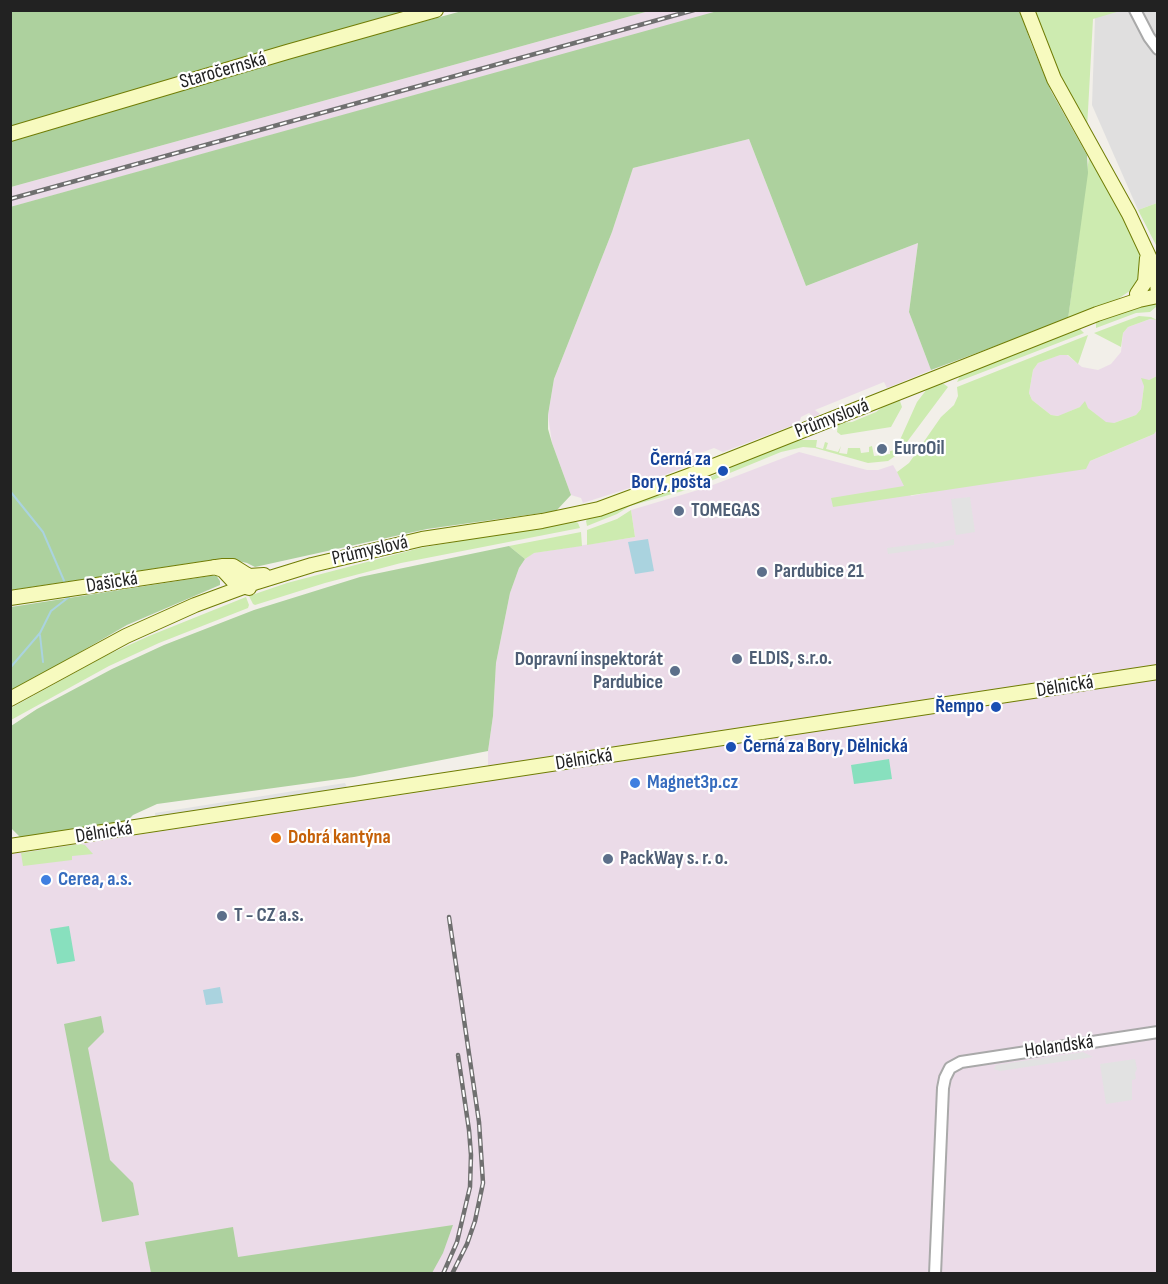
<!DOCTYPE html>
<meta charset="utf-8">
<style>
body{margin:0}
#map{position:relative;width:1168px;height:1284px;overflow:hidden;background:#f2efe9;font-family:"Sofia Sans Condensed",sans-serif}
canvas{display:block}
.frame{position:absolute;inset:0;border:12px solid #222;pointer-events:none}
</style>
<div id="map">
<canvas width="1168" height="1284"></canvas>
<div class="frame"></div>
</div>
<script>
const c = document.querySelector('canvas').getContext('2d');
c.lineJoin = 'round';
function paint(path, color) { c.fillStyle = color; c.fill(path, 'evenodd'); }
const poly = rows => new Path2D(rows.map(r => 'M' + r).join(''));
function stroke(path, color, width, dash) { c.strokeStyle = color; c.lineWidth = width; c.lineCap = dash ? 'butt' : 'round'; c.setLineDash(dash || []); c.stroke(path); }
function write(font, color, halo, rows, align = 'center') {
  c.font = font + ' "Sofia Sans Condensed",sans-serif'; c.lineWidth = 4.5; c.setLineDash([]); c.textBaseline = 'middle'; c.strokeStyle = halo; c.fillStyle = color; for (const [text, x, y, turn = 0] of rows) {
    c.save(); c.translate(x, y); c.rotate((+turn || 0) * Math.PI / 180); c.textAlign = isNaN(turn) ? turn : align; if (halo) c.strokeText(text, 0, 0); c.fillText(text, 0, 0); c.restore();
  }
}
paint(poly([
 [1100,11,1157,11,1157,203,1138,210,1092,105,1095,18]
]), '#e0dfdf');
paint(poly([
 [649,11,721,11,11,207,11,187],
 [749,139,806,286,918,243,909,312,931,370,887,388,884,382,815,410,820,414,814,417,809,413,801,417,799,423,723,452,714,448,695,455,697,462,642,484,583,503,581,498,571,495,552,443,548,415,554,379,612,232,633,168],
 [1150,319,1157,320,1157,376,1149,380,1144,386,1141,409,1136,415,1114,423,1106,423,1088,408,1080,407,1059,416,1051,415,1032,400,1029,393,1033,370,1038,363,1059,355,1067,355,1082,367,1098,370,1111,364,1121,352,1123,333,1128,327],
 [1157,430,1157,1273,11,1274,11,854,488,782,488,751,493,716,496,663,510,593,519,568,525,559,533,553,635,537,631,510,705,488,799,452,867,470,878,470,893,465,911,496,1090,461,1154,434]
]), '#ebdbe8');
paint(poly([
 [1035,11,1120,11,1093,19,1087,129,1048,49],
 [1089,157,1141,249,1141,276,1134,288,1118,299,1068,319],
 [1157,203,1157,247,1138,210],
 [1157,302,1156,307,1150,312,1136,313,1096,328,1096,320,1125,308],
 [1139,316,1151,317,1157,320,1150,319,1128,327,1123,333,1121,347,1094,333],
 [1078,327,1084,333,957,382,961,374],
 [1088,335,1078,364,1068,355,1060,355,1038,363,1033,370,1029,393,1032,400,1051,415,1058,416,1080,407,1085,401,1088,408,1106,422,1114,423,1136,415,1141,409,1144,386,1141,378,1149,380,1157,376,1157,430,1154,434,1090,461,1086,469,833,507,831,498,904,486,897,472,909,463,941,417,954,405,958,396,957,387],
 [938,383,944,384,948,387,898,454,888,461,868,463,815,448,803,447,781,452,703,484,708,478,739,463,797,440,817,440,816,447,823,449,825,442,828,443,826,449,838,452,841,446,839,453,847,454,848,448,860,448,861,453,869,452,869,447,872,446,874,456,890,454,890,451,900,449,899,442,917,402,927,389],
 [897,400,900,401,902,407,891,427,841,435,837,432,838,423,852,422,876,412,885,405],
 [681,488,686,490,630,506,617,514,587,526,586,521,588,518,663,491],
 [631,510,635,537,587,545,587,530,617,519],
 [574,521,578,523,580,528,401,563,325,583,255,605,253,604,249,596,287,583,420,548],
 [581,532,582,546,534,553,525,559,509,546],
 [246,597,249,605,248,608,159,643,109,666,11,720,11,708,107,655,149,636],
 [80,844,85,845,93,854,72,856,72,860,23,866,21,853]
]), '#cdebb0');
paint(poly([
 [721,10,1020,11,1031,43,1051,91,1087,155,1088,173,1068,319,931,370,909,312,918,243,806,286,749,139,633,168,612,232,554,379,548,415,548,429,552,443,571,495,556,511,427,529,255,567,247,563,225,558,11,590,10,207],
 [11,11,410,11,285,45,11,126],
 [462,11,649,11,11,187,10,141,289,58],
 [509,546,525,559,519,568,510,593,496,663,493,716,488,751,354,777,157,804,133,815,127,821,22,839,11,828,11,726,37,709,112,669,164,645,254,610,360,577],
 [216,575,220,581,220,585,127,625,11,692,11,607],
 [101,1016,104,1032,88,1048,110,1160,133,1183,139,1215,102,1222,64,1024],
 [453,1225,443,1253,432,1273,151,1273,145,1242,233,1227,238,1257]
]), '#add19e');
paint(poly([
 [889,759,892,779,854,784,851,765],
 [69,926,75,961,57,964,50,929]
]), '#88e0be');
paint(poly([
 [970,497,975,532,956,535,951,499],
 [954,539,954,545,888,554,887,548,934,542,935,544],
 [345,783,349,792,156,821,155,813],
 [1083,1052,1093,1057,1000,1071,994,1069,996,1065],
 [1135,1059,1137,1069,1135,1073,1136,1079,1132,1080,1132,1100,1106,1104,1100,1064]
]), '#e2e2e2');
paint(poly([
 [648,539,654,571,635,574,628,542],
 [220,987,223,1003,206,1005,203,990]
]), '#aad3df');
stroke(poly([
 [10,491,43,532,65,583],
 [40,635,43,662],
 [10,668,40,633,51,611,69,597]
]), '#aad3df', 2);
const street = poly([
 [1135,10,1149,37,1158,49],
 [935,1274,943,1088,945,1078,950,1068,961,1062,1158,1032]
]);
const secondary = poly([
 [1027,10,1054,79,1129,214,1152,263,1157,282,1158,293],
 [10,134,287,52,436,10],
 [1137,294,1145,282,1147,258],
 [214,567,223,570,235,583,249,588],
 [10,598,223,566,233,566,249,576,264,575],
 [10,699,126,636,195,605,257,582,312,565,422,539,542,521,599,509,688,476,1097,314,1139,300,1158,296],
 [10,846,1158,672]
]);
stroke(street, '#a9a9a9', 14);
stroke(secondary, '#707d05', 16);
stroke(street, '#fff', 10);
stroke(secondary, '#f7fabf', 14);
const rail = poly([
 [10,199,694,10],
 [449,917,479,1122,483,1183,475,1221,467,1244,452,1274],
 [443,1274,457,1242,470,1187,471,1155,469,1130,458,1055]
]);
stroke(rail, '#707070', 4.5);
stroke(rail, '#fff', 2, [7]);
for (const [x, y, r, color] of [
 [882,449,6,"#5c6f8a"],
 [723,471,6,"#1a4fb4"],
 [679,511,6,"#5c6f8a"],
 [762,572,6,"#5c6f8a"],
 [737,659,6,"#5c6f8a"],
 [675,671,6,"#5c6f8a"],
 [996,707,6,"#1a4fb4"],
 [731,747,6,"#1a4fb4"],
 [635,783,6,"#3f7fe0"],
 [276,838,6,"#e8710a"],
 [608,859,6,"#5c6f8a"],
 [46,880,6,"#3f7fe0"],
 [222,916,6,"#5c6f8a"]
]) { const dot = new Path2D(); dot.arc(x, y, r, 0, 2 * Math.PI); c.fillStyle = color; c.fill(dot); stroke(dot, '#fff', 2); }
write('20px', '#222', '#fff', [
 ["Staročernská",223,71,-16],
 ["Průmyslová",832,419,-21],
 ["Průmyslová",370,551,-13],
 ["Dašická",112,583,-9],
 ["Dělnická",1065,687,-9],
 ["Dělnická",584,760,-9],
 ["Dělnická",104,833,-9],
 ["Holandská",1059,1047,-8]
]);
write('bold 20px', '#4e5e75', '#fff', [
 ["EuroOil",894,449],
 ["TOMEGAS",691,511],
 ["Pardubice 21",774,572],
 ["ELDIS, s.r.o.",749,659],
 ["Dopravní inspektorát",663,660,"right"],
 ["Pardubice",663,683,"right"],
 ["PackWay s. r. o.",620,859],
 ["T - CZ a.s.",234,916]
], 'left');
write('bold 20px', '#164399', '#fff', [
 ["Černá za",711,460],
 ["Bory, pošta",711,483],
 ["Řempo",984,707],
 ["Černá za Bory, Dělnická",743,747,"left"]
], 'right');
write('bold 20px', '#366cbe', '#fff', [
 ["Magnet3p.cz",647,783],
 ["Cerea, a.s.",58,880]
], 'left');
write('bold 20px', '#c56008', '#fff', [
 ["Dobrá kantýna",288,838]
], 'left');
</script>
